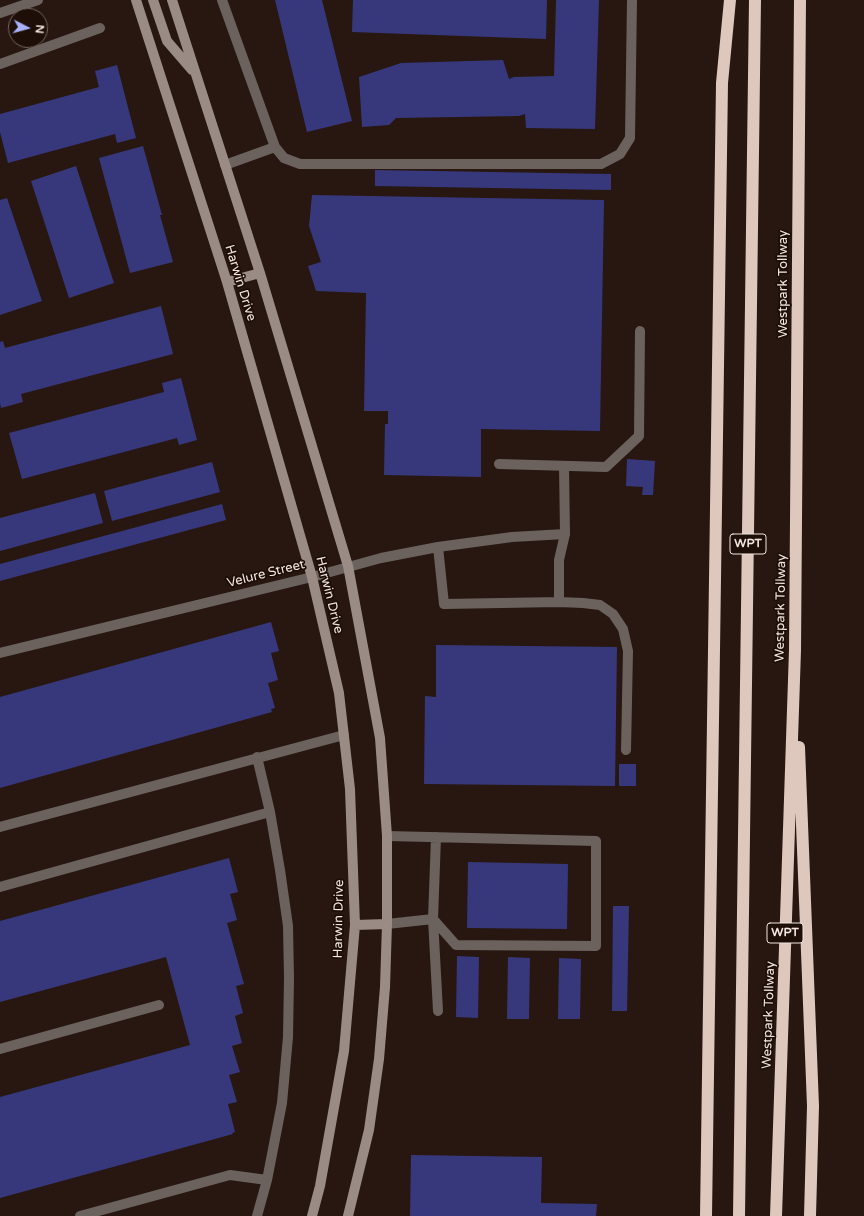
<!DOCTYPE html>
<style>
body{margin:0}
#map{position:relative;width:864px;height:1216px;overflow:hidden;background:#271710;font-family:"Varela Round",sans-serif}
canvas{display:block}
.north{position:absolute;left:8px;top:8px;width:40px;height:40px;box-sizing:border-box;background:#1d0e07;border:1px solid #72645e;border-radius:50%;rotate:96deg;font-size:11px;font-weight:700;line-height:16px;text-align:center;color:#f2e6e1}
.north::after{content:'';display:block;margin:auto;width:14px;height:18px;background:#a8b0fc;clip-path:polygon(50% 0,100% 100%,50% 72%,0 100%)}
</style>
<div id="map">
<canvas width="864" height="1216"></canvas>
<div class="north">N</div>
</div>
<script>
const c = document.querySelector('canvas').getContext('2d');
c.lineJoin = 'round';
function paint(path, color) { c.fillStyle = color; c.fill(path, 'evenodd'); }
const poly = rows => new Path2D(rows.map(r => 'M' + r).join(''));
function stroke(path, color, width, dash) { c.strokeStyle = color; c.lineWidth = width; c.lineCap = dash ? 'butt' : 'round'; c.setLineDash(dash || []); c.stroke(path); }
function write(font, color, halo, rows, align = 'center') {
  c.font = font + ' "Varela Round",sans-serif'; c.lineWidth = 3.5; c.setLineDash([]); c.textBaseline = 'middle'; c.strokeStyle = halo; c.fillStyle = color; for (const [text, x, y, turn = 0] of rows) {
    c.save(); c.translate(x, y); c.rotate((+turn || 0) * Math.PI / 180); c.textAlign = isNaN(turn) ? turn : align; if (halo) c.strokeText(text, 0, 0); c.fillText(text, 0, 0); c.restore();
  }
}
paint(poly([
 [275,0,322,0,352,121,307,132],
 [353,0,547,0,546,39,352,32],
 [556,0,599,0,595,129,526,128,525,114,519,116,396,118,389,125,362,127,359,77,401,63,503,60,509,79,514,77,554,76],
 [117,65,136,138,117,143,115,134,8,163,0,132,0,114,99,87,95,71],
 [143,146,162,215,160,215,173,262,130,273,99,158],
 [76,166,114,283,69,298,31,181],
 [375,170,611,174,611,190,375,186],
 [312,195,604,200,600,431,481,429,481,477,384,475,385,424,388,424,388,411,364,411,366,293,316,291,308,266,321,262,309,226],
 [7,198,42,301,0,315,0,200],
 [161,306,173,354,21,394,23,402,1,408,0,403,0,342,3,341,5,348],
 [181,378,197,440,179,445,177,438,22,479,9,433,164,392,162,383],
 [627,459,655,461,653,495,642,495,643,487,626,486],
 [212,462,220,492,112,521,104,491],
 [95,493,103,523,0,551,0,518],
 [222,504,226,520,0,581,0,564],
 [271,622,279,651,271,653,278,680,268,683,275,708,271,709,272,712,0,788,0,697],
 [436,645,617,647,615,786,424,784,425,696,436,697],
 [619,764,636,764,636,786,619,786],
 [229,858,238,892,230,894,237,920,227,923,244,984,236,986,243,1013,235,1016,242,1043,232,1046,240,1072,229,1075,237,1102,228,1104,235,1132,232,1133,233,1134,0,1198,0,1097,190,1045,166,957,0,1002,0,921],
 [468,862,568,864,567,929,467,928],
 [613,906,629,906,627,1011,612,1011],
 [457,956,479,957,478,1018,456,1017],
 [508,957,530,958,529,1019,507,1019],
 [559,958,581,959,580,1019,558,1019],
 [411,1155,542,1157,541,1203,597,1204,596,1216,410,1216]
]), '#37387c');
stroke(poly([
 [222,0,275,147,284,158,300,164,601,164,620,154,630,138,632,0],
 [0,64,100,28],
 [225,165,275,147],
 [499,464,606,467,639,436,640,331],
 [438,547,444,604,559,602,559,560,565,534,564,466],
 [559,602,583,603,600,605,613,614,623,629,628,651,626,750],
 [0,653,312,577],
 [257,757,270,812,280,870,288,926,289,978,288,1037,282,1103,267,1180,257,1216],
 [0,827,344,735],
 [436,837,433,919,438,1011],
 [0,887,270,812],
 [387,924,433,919,456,945,596,946,596,841,387,836],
 [0,1049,159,1005],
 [80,1216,230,1175,267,1180]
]), '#6b625e', 10);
stroke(poly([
 [0,13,38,0],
 [312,577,381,558,438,547,512,537,565,534]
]), '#6b625e', 10);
stroke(poly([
 [136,0,227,282,312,577,339,693,350,789,355,925,344,1051,320,1186,312,1216],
 [153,0,167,41,192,70],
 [172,0,260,273,348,566,380,738,387,836,387,924,385,987,379,1059,369,1130,348,1216],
 [227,282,260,273],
 [355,925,387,924]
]), '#9a8b84', 10);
stroke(poly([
 [799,747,813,1106,810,1216],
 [706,1216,722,83,730,0],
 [739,1216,755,0],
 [776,1216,795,650,800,0]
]), '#dec7bd', 12);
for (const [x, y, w] of [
 [748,544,36],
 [785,933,36]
]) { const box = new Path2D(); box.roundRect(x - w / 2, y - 10, w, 20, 3); c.fillStyle = '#1d0e07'; c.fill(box); stroke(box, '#f2e6e1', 1); }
write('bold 12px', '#f2e6e1', null, [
 ["WPT",748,544],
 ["WPT",785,933]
]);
write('13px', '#f2e6e1', '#1d0e07', [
 ["Harwin Drive",240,283,73],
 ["Westpark Tollway",784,284,-90],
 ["Velure Street",266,574,-14],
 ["Harwin Drive",329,595,76],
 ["Westpark Tollway",781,608,-89],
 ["Harwin Drive",339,919,-89],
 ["Westpark Tollway",769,1015,-88]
]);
</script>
